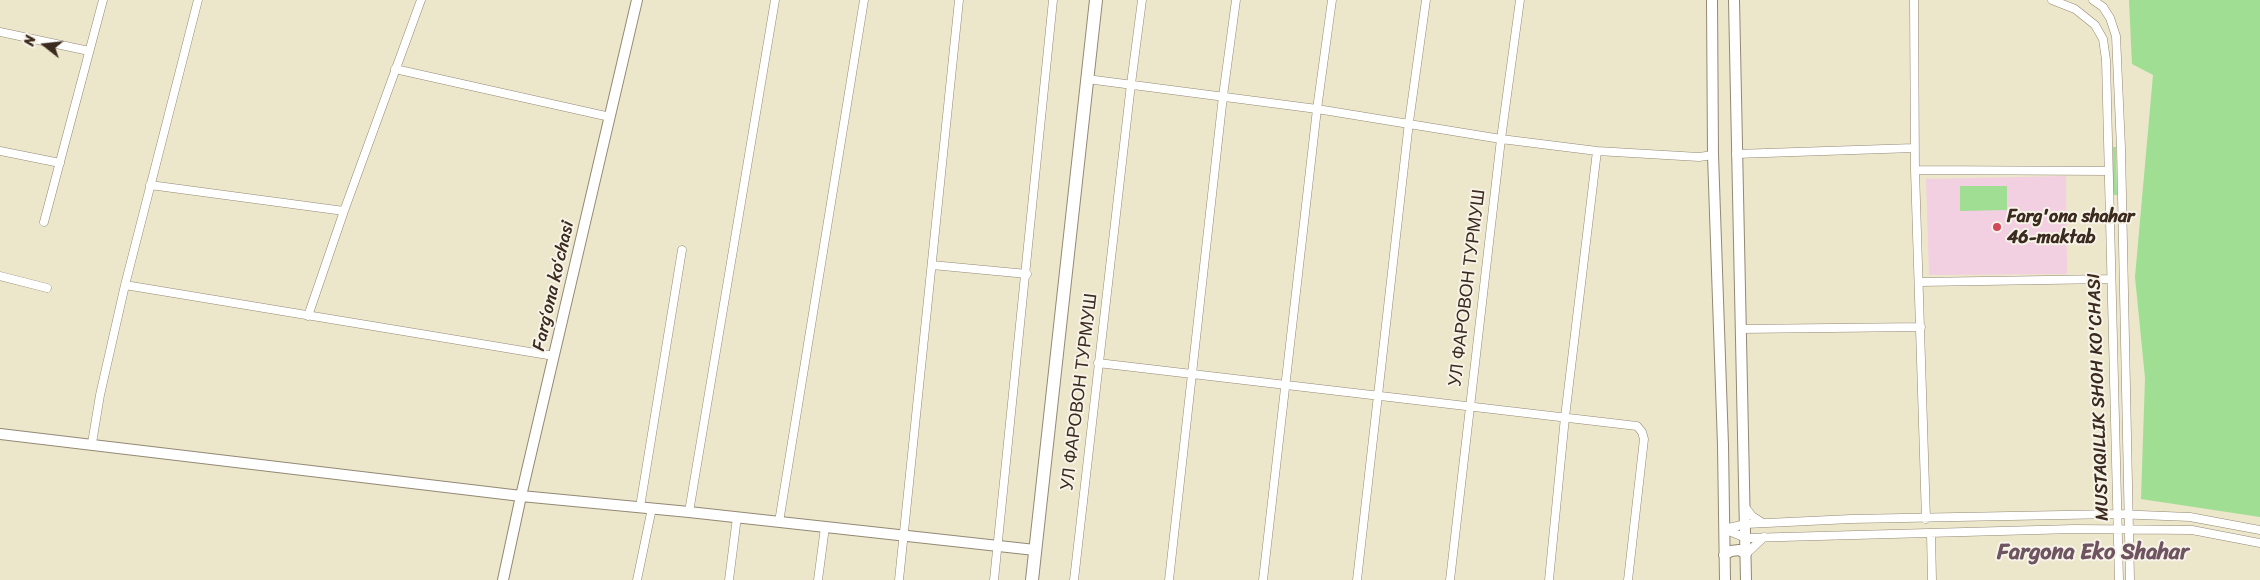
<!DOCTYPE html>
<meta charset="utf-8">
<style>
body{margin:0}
#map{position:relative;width:2260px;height:580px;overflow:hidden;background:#ece6cb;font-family:Sriracha,sans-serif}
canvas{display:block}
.north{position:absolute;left:20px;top:20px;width:50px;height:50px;-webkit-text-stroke:4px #f7f3e8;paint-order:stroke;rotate:286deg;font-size:14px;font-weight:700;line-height:20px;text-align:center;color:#3b2a1e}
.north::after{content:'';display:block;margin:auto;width:18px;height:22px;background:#3b2a1e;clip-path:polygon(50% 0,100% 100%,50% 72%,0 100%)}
</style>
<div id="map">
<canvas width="2260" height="580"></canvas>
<div class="north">N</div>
</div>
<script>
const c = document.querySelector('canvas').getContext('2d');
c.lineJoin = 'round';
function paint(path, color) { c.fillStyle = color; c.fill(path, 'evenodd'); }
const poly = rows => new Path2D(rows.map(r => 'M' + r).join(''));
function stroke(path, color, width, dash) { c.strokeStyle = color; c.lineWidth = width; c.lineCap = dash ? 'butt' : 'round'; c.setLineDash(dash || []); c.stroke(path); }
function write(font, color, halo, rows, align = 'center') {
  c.font = font + ' Sriracha,sans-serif'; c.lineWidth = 4; c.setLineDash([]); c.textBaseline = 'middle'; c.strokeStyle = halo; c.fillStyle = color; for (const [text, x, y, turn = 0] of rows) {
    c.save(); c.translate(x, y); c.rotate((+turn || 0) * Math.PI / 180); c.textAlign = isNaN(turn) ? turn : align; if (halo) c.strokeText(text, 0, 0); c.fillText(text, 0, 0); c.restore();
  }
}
paint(poly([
 [2066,176,2067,274,1929,275,1926,179]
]), '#f2cfe1');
paint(poly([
 [2129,0,2260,0,2260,517,2141,499,2145,378,2135,277,2153,75,2132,64],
 [2113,147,2116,147,2117,195,2113,195],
 [1960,186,2007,186,2007,210,1960,211]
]), '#9fde93');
const minor = poly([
 [1914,0,1915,170,2108,171],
 [2052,0,2075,9,2095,25,2103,39,2106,60,2119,580],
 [2093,0,2103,7,2110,18,2116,36,2121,148,2130,580],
 [0,32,89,51],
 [395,69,610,117],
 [1087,79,1317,109,1501,139,1597,151,1699,157,1713,155],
 [0,151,60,163],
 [1736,154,1914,148],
 [1915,170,1926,519],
 [150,185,344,211],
 [44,222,103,0],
 [932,265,1027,274],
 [0,276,47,288],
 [1920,282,2110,279],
 [125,285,554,356],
 [308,316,344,211,421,0],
 [1740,329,1921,327],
 [1098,363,1637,426,1642,432,1644,439,1628,580],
 [92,443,100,395,125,285,198,0],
 [640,507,682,250],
 [1745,507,1752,516,1763,523],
 [689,512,775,0],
 [779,522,864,0],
 [2260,530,2190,517,2116,514,1851,519,1746,524,1724,529,1746,538,2074,529,2192,530,2260,543],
 [1931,534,1932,580],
 [1746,554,1764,537],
 [637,580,652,508],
 [729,580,737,517],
 [818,580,825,527],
 [899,580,959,0],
 [994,580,1053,0],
 [1074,580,1131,84,1142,0],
 [1169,580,1223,96,1236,0],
 [1263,580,1317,109,1332,0],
 [1357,580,1409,122,1426,0],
 [1450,580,1501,139,1520,0],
 [1549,580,1565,417,1597,151]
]);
const tertiary = poly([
 [1712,0,1713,155,1723,445,1725,580],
 [1734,0,1746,580],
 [0,434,521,496,689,512,1035,550],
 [1724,555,1731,551,1739,550,1746,554],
 [503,580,521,496,637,0]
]);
const primary = poly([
 [1032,580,1096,0]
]);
stroke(minor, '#948874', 9);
stroke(tertiary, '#948874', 12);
stroke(primary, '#948874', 14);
stroke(minor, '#fff', 8);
stroke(tertiary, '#fff', 10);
stroke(primary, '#fff', 12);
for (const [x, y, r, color] of [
 [1997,227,5,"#d1495b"]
]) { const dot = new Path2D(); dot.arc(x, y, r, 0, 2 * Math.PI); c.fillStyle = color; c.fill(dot); stroke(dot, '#f7f3e8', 2); }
write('bold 18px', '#3b2a1e', '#f7f3e8', [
 ["Farg'ona shahar",2007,217],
 ["46-maktab",2007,238]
], 'left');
write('18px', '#3b2a1e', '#f7f3e8', [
 ["Fargʻona koʻchasi",554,286,-77],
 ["УЛ ФАРОВОН ТУРМУШ",1468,288,-83],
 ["УЛ ФАРОВОН ТУРМУШ",1080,392,-83],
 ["MUSTAQILLIK SHOH KO'CHASI",2099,397,-92]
]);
write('bold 22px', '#6e5361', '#f7f3e8', [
 ["Fargona Eko Shahar",2093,553]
]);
</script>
